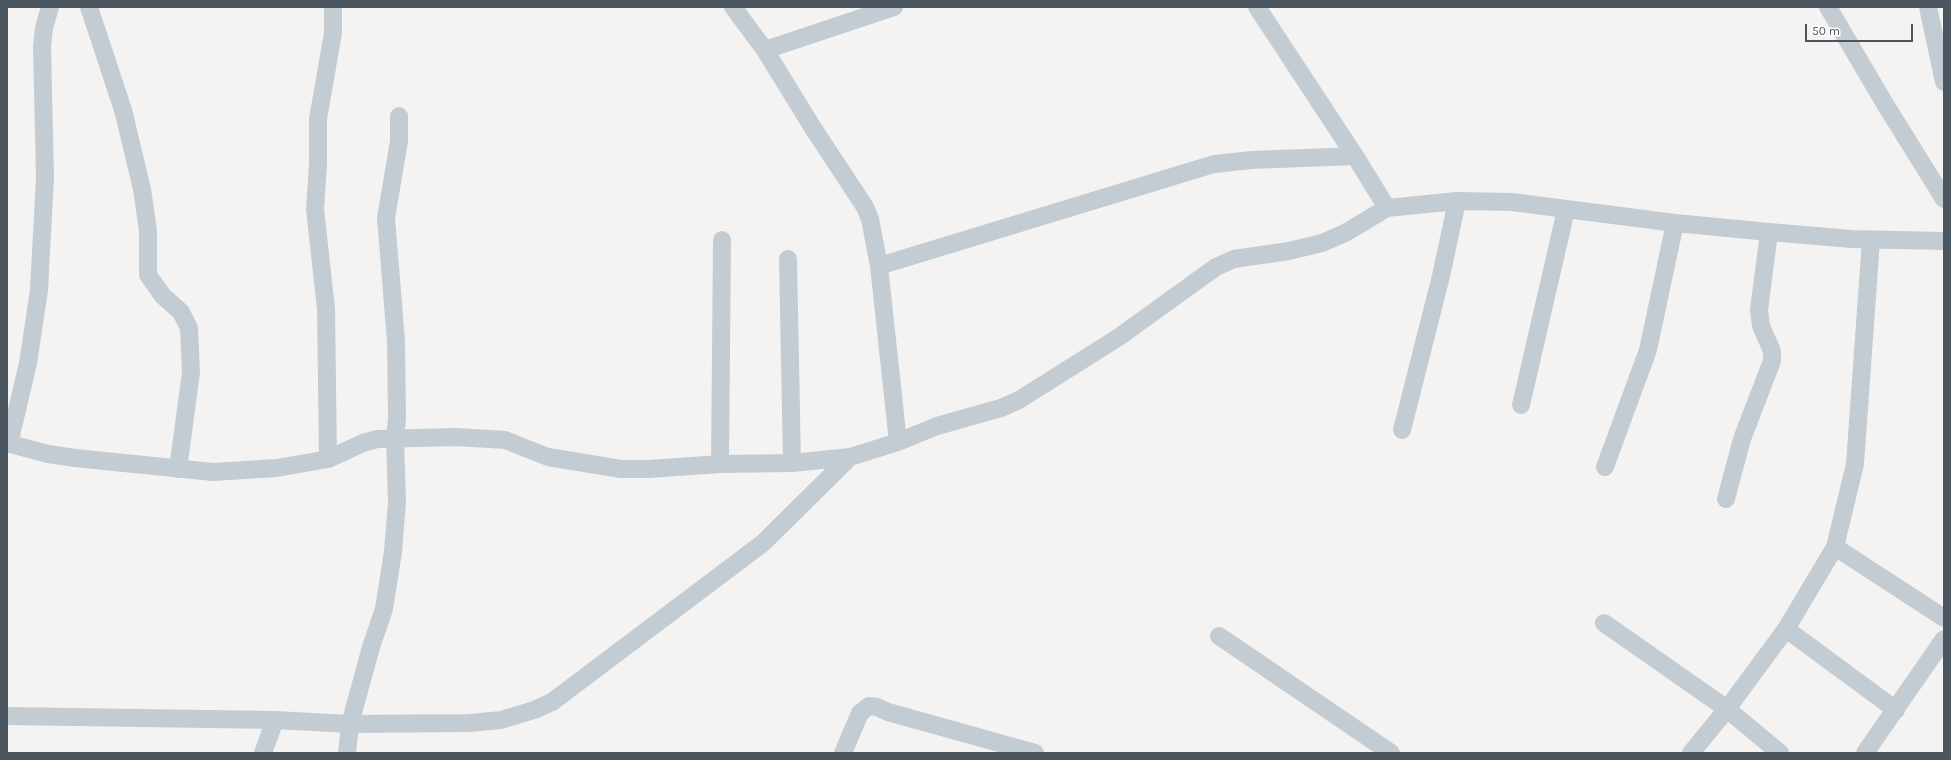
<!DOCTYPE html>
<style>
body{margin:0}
#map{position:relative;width:1951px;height:760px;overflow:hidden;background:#f4f3f2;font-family:Karla,sans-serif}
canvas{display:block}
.frame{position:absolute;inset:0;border:8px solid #4b555f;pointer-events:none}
.scale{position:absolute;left:1805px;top:24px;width:108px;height:18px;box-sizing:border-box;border:2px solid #4b555f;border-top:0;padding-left:5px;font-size:12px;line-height:14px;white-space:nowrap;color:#4b555f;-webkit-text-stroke:3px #fff;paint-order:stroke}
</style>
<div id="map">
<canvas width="1951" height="760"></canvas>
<div class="frame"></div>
<div class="scale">50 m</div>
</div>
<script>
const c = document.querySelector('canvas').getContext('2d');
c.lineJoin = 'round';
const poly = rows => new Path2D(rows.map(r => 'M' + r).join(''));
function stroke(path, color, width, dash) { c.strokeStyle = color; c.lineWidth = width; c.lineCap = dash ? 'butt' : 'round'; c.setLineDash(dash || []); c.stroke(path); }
stroke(poly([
 [89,7,123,110,142,189,148,231,148,275,163,296,181,312,189,328,191,372,178,469],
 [733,7,765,50,813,128,865,207,870,219,879,266,898,442],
 [1257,7,1355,156,1387,208],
 [1828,7,1885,104,1944,199],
 [1928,7,1944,82],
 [765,50,894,7],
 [788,259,792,463],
 [879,266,1214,164,1252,160,1355,156],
 [1521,405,1566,210],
 [1402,430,1441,276,1457,201],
 [7,443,48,454,75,458,213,472,277,468,328,459,363,443,377,439,456,437,505,440,548,457,621,469,649,469,720,464,792,463,850,457,898,442,937,426,1001,408,1019,400,1119,337,1216,267,1234,259,1289,251,1322,243,1345,233,1387,208,1457,201,1512,202,1675,223,1769,232,1852,239,1944,241],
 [9,444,28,363,39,290,45,178,42,46,44,28,50,7],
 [328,459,326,309,315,209,318,164,318,119,333,33,333,7],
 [720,464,722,240],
 [1605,467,1648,350,1675,223],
 [1726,499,1742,439,1772,361,1772,351,1761,326,1759,310,1769,232],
 [1835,547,1944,618],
 [1604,623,1727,709,1780,753],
 [1786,629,1896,710],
 [1219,636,1391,753],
 [7,716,275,720,350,724,470,723,501,720,534,710,552,702,763,543,850,457],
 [263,753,275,720],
 [347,753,350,724,371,647,384,609,393,552,397,502,395,438,397,418,396,341,386,218,399,141,399,116],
 [843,753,860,713,869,706,877,707,888,712,1035,753],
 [1691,753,1727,709,1786,629,1835,547,1855,464,1871,240],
 [1865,753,1944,639]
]), '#c4ccd3', 18);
</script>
